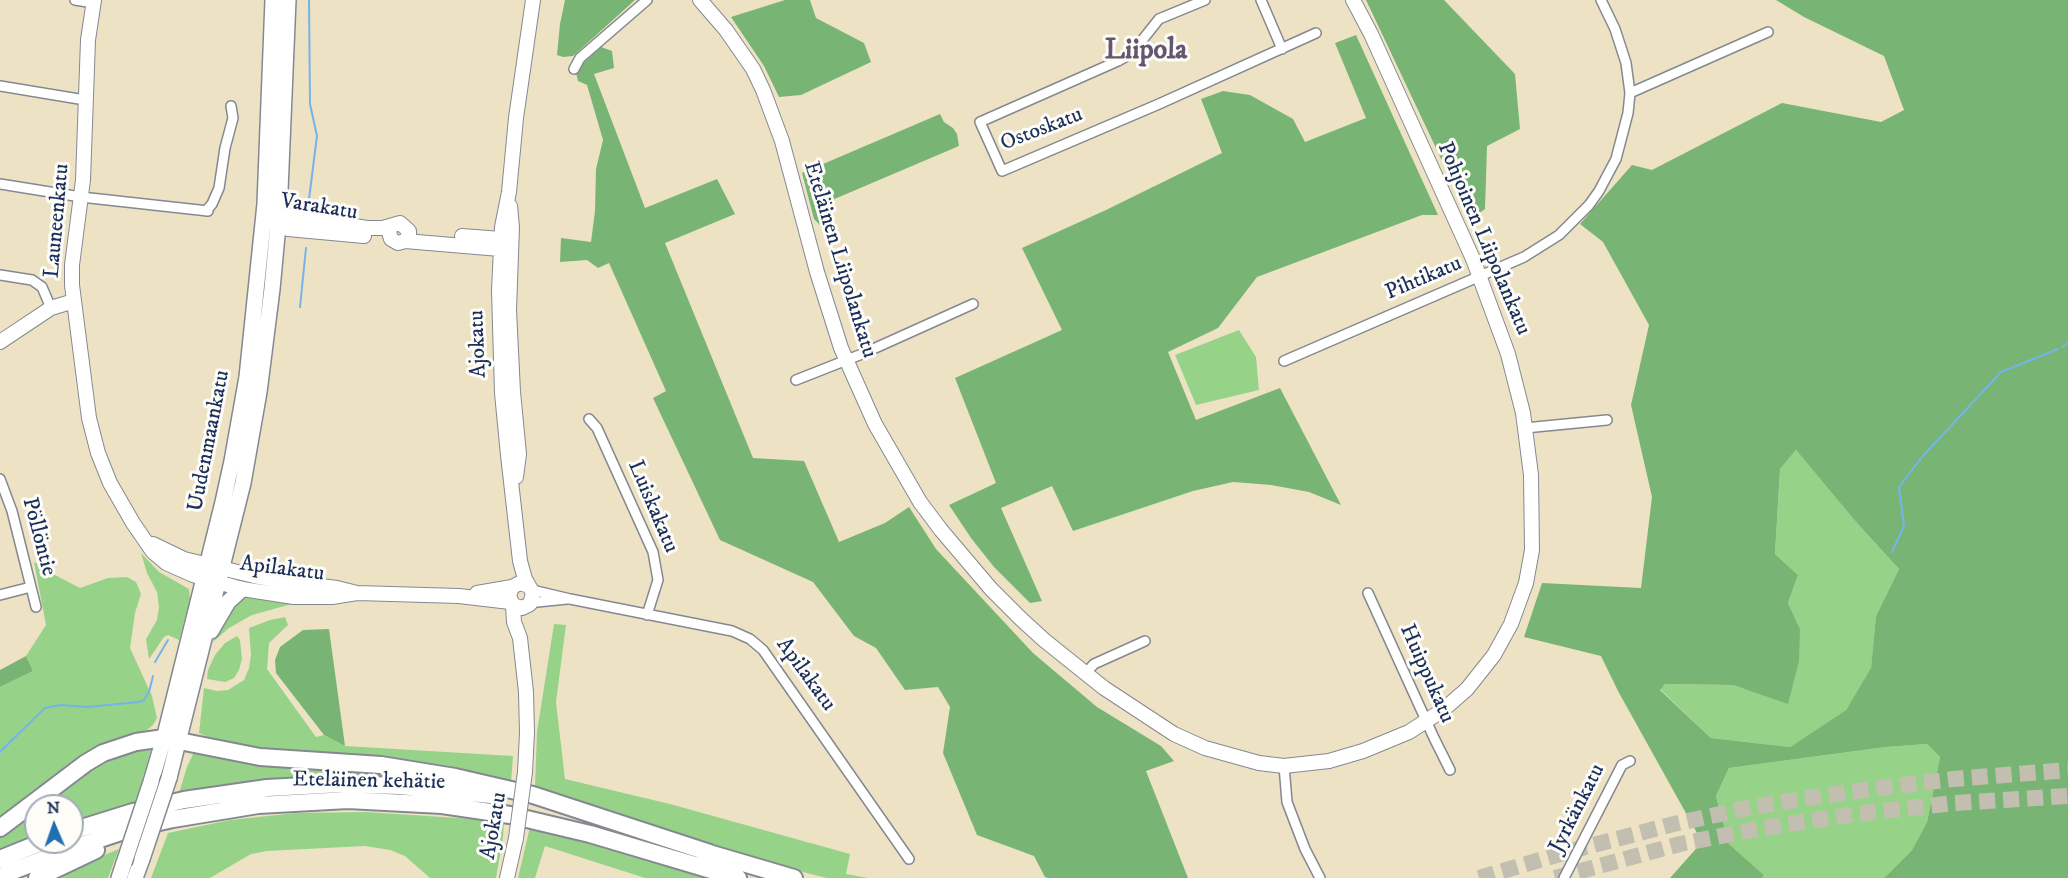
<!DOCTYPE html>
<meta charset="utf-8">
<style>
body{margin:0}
#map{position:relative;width:2068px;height:878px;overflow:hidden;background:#ede3c4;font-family:"IM FELL DW Pica",serif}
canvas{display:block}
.north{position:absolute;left:24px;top:794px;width:60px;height:60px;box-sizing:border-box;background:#fdfcf7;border:2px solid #a3aaba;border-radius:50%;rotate:358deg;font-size:16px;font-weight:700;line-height:24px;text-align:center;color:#1b2f5e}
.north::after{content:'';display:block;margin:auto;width:21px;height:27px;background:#1f6fb2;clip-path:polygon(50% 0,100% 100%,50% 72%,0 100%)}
</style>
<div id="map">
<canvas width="2068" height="878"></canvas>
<div class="north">N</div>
</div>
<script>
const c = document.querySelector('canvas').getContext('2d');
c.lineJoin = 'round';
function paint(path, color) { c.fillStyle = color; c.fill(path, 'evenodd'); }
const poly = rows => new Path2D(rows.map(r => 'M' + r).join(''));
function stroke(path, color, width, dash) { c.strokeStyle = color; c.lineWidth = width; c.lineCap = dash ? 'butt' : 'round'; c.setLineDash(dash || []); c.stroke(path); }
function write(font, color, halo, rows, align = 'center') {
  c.font = font + ' "IM FELL DW Pica",serif'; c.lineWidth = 6; c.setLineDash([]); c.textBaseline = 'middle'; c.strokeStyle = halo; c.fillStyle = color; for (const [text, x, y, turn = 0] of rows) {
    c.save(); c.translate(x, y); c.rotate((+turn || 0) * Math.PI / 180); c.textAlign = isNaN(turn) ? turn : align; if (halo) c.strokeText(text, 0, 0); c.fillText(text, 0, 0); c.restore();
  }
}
paint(poly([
 [1239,330,1256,357,1259,390,1196,405,1175,355],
 [1796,450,1856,522,1899,569,1876,616,1871,669,1846,710,1790,747,1711,738,1660,689,1665,684,1733,685,1788,703,1800,629,1788,603,1798,575,1775,554,1780,469],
 [141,553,159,572,189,589,190,599,179,640,168,635,164,637,149,659,146,639,157,620,159,607,157,592,147,573],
 [34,562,55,575,80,588,108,578,127,577,136,582,141,594,135,613,130,648,152,696,157,718,153,725,147,730,94,748,73,762,18,807,0,819,0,687,33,671,26,656,46,625],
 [245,597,299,602,252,615,229,628,213,642,221,624,236,602],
 [285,617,288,625,269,643,267,669,316,737,324,735,345,746,513,756,511,783,258,747,210,738,199,733,204,688,217,691,228,690,244,680,249,668,251,655,249,628,270,620],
 [554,624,566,625,556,702,565,779,670,804,850,854,846,874,868,878,827,878,795,870,750,857,594,805,537,790,535,786,537,732],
 [237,636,240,640,242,659,239,670,234,678,225,682,207,679,208,670,215,655,225,643],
 [1927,744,1940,757,1927,822,1912,850,1884,878,1762,878,1764,875,1729,844,1716,796,1729,768,1886,747],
 [148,747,151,749,136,803,72,823,72,806,41,806,100,762],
 [194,752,336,767,435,779,335,776,279,779,229,784,179,793,187,767],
 [36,810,36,837,0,851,0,838],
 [366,812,504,821,503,838,496,878,430,878,405,856,390,850,365,846,267,851,251,854,210,878,151,878,168,833,230,820,296,813],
 [530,827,565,835,711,878,645,878,545,846,535,878,518,878],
 [119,849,108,878,55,878,75,867]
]), '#96d388');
paint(poly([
 [565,0,635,0,573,56,563,57,557,55,560,24],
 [785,0,810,0,816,18,864,43,871,62,801,95,779,97,764,66,731,17],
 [1366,0,1444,0,1515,74,1520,129,1487,146,1485,209,1470,220],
 [1776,0,2068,0,2068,878,1884,878,1912,850,1927,822,1940,757,1927,744,1886,747,1729,768,1716,796,1729,844,1764,875,1762,878,1670,878,1702,842,1618,691,1601,656,1524,637,1542,583,1641,588,1652,497,1631,405,1649,325,1603,242,1580,224,1632,165,1652,170,1782,103,1881,122,1904,110,1884,56,1804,17],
 [1796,450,1856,522,1899,569,1876,616,1871,668,1846,710,1790,747,1711,738,1660,690,1665,684,1733,685,1788,704,1799,661,1800,629,1788,603,1798,575,1775,554,1780,469],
 [1356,35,1438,215,1422,215,1257,277,1218,328,1168,352,1196,420,1280,388,1341,505,1309,492,1271,485,1233,482,1193,491,1073,531,1052,486,1001,508,1042,601,1030,603,994,567,971,538,949,505,996,483,955,378,1062,330,1022,248,1106,210,1222,153,1201,99,1223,91,1250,95,1293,119,1305,142,1366,118,1335,43],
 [601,47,612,51,614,68,594,74,645,208,717,179,735,214,665,243,753,458,804,461,839,542,885,523,909,507,936,549,1033,653,1097,707,1161,746,1174,761,1146,771,1188,878,1048,878,1045,877,1034,856,977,835,943,753,950,707,938,687,905,690,876,648,854,636,813,582,720,540,653,398,666,391,609,263,598,268,587,260,560,262,561,238,591,242,595,211,596,169,603,140,587,85,578,81,576,73,582,64],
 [940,114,944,122,953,128,957,134,959,146,825,203,832,223,821,226,814,219,802,173],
 [329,629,345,746,324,735,276,673,275,660,280,647,303,630],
 [26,656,33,671,0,687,0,670]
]), '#78b574');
stroke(poly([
 [307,215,317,136,310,104,309,0],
 [300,307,306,248],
 [2062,347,2068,343],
 [1892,552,1904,526,1899,487,1922,457,2001,372,2058,349],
 [155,662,168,640],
 [0,752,45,708,61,705,87,707,139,702,144,700,149,692,153,676]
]), '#75b4e8', 2);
stroke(poly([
 [1479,878,1570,851,1674,824,1757,806,1856,791,1953,779,2068,770],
 [1555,878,1680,844,1762,828,1856,814,1954,803,2068,796]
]), '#c3bfb0', 16, [16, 8]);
const street = poly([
 [75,0,94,3],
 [1205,0,1159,19,1132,53,1118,61,980,122,1002,171,1159,104,1316,33],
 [1261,0,1282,49],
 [574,69,580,58,647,0],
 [0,86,85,100],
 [1630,93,1768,32],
 [0,184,81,197,208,211],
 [206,211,212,204,219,188,225,148,233,118,231,106],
 [0,275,32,280,42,287,51,308],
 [1284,361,1524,257,1559,235,1589,205,1599,191,1616,159,1628,113,1630,93,1626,63,1615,29,1601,0],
 [796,380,862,354,973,304],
 [589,419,597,428,653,552,658,580,647,615],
 [1525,428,1607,420],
 [0,479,12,511,36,607],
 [532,590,570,599,732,631,750,639,763,650,909,859],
 [1368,593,1434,738,1450,770],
 [0,595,31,587],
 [530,604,537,602,567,599],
 [1085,674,1094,664,1145,641],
 [1284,766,1287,802,1305,849,1320,878],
 [1564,878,1622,765,1630,761]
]);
const secondary = poly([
 [94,0,88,40,83,180,72,265,72,285,89,418,98,453,110,483,133,523,153,552,166,563,193,575,242,589,294,597,332,597,357,593],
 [700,0,726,30,753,69,763,90,782,141,817,272,841,348,875,424,920,502,941,530,991,589,1021,619,1044,640,1104,688,1174,734,1205,748,1259,763,1284,766,1329,761,1363,751,1409,732,1443,710,1467,689,1494,655,1511,624,1526,583,1532,550,1531,475,1523,413,1508,354,1473,259,1371,34,1353,0],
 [510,206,512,227,509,310,513,392,519,454,516,477],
 [268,217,279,214,367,228,383,228,400,223,409,231,409,235,405,241,398,243,391,239,389,232,391,226],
 [268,221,278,227,288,229,364,236],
 [462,236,501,239,508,242],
 [405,241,500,249,507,246],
 [0,342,51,308,74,301],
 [153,544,184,559,254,576,287,582,337,588,357,593,459,596,510,602],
 [529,586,525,579,520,561,508,455,502,393,499,291,502,227,509,192,516,118,533,0],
 [512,587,509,596,513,605,514,622,520,638,526,692,527,733,525,772],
 [477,593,512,587,520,583,529,586,533,593,530,604,522,608,513,605],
 [507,878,516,838]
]);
const primary = poly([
 [211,631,228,602,242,589],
 [169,778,243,483,259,392,272,289,279,214,288,0],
 [151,782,166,731,223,502,232,461,247,377,265,204,273,0],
 [119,878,124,863],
 [135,878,142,859]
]);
const highway = poly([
 [0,828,86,763,103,753,136,742,164,738,260,757,381,765,455,777,533,795,710,853],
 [72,831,133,812,184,800,267,788,341,784,400,786,491,795],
 [702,851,794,878],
 [0,859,42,842],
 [0,876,67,850,133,828,173,819,258,805,348,800,442,805,510,815,590,834,738,878],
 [37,878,96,850]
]);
stroke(street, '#848991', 12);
stroke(secondary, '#848991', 16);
stroke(primary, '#848991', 18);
stroke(highway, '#848991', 20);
stroke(street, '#fff', 9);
stroke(secondary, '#fff', 14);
stroke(primary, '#fff', 15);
stroke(highway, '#fff', 16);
const secondaryBridge = poly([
 [516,838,525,772]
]);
const primaryBridge = poly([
 [142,859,169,778],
 [124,863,151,782]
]);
stroke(secondaryBridge, '#848991', 16, []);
stroke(primaryBridge, '#848991', 18, []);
stroke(secondaryBridge, '#fff', 14);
stroke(primaryBridge, '#fff', 15);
write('22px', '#1b2f5e', '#fdfcf7', [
 ["Ostoskatu",1042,130,-21],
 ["Varakatu",319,208,9],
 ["Launeenkatu",58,221,-85],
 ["Pohjoinen Liipolankatu",1483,239,67],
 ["Eteläinen Liipolankatu",839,260,73],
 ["Pihtikatu",1424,279,-23],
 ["Ajokatu",479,344,-92],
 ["Uudenmaankatu",210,441,-79],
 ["Luiskakatu",652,507,67],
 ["Pöllöntie",38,537,75],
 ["Apilakatu",282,570,7],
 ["Huippukatu",1426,674,66],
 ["Apilakatu",805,675,54],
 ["Eteläinen kehätie",369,782,1],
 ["Jyrkänkatu",1578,809,-63],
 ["Ajokatu",495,826,-80]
]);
write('bold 28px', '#65566f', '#fdfcf7', [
 ["Liipola",1146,52]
]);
</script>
